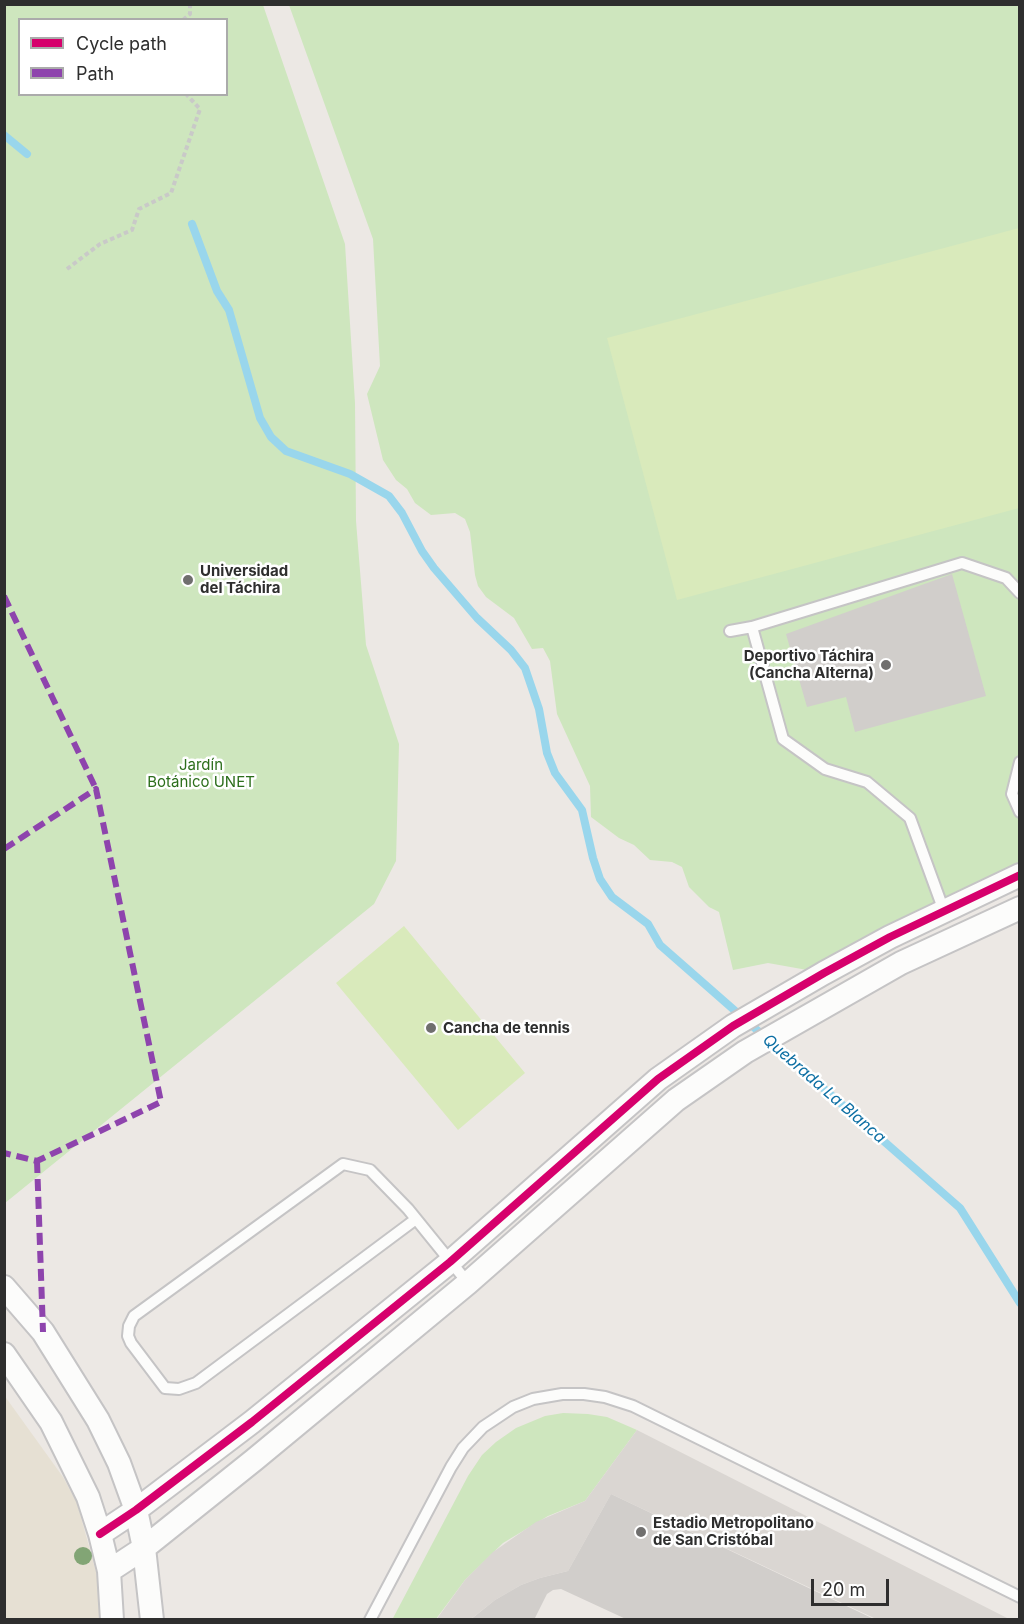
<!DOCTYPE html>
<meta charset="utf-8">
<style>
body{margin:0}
#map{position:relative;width:1024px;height:1624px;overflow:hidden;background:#ece8e4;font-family:Inter,sans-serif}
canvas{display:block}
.frame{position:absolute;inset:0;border:6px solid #2e2e2e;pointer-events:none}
.legend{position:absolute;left:18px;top:18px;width:210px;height:78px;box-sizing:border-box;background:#fff;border:2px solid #ababab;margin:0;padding:8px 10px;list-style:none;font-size:18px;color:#2e2e2e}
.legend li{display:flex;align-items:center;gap:12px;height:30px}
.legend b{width:30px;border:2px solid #ababab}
.scale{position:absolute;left:811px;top:1579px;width:78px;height:27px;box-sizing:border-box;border:3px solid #2e2e2e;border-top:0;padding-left:8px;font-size:18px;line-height:21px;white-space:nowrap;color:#2e2e2e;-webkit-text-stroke:4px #fff;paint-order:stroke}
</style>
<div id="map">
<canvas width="1024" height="1624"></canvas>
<div class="frame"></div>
<ul class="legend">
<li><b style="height:8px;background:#d6006c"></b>Cycle path</li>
<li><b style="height:8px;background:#8e44ad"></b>Path</li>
</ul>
<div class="scale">20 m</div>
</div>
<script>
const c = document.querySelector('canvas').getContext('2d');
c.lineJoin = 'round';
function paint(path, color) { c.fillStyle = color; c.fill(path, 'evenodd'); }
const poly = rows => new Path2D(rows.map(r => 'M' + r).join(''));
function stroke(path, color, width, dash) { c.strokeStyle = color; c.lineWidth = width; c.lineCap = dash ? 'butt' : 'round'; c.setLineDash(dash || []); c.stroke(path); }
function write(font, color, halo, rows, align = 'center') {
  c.font = font + ' Inter,sans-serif'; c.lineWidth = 5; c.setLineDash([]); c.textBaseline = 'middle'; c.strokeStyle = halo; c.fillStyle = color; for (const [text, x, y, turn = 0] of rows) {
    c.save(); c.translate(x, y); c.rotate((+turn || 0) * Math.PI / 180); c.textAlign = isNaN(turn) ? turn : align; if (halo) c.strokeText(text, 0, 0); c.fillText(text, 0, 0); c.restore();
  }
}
paint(poly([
 [4,1395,63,1477,77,1503,98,1579,100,1619,5,1619]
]), '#e6e0d3');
paint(poly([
 [5,4,263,5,345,244,355,403,356,521,366,645,399,744,396,861,374,904,5,1203],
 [20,20,226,20,226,94,20,94],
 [289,5,1019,5,1019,875,824,973,768,963,733,970,719,912,709,907,689,887,682,867,672,862,650,860,634,845,619,838,591,817,590,786,557,714,550,661,543,648,532,649,514,618,486,597,478,586,475,575,470,532,465,519,455,513,431,515,415,503,407,489,396,480,383,460,367,394,380,366,373,239],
 [563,1413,588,1414,607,1417,637,1430,585,1501,548,1516,503,1543,465,1580,436,1619,392,1620,468,1476,482,1455,496,1442,516,1428,545,1416]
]), '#cee6be');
paint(poly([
 [1019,228,1019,508,677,600,607,338],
 [404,926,525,1073,458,1130,336,983]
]), '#d9eabb');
paint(poly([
 [637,1430,1009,1619,876,1619,611,1494,568,1571,540,1578,521,1585,495,1600,471,1619,436,1620,465,1580,493,1552,536,1522,585,1501]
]), '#dad6d2');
stroke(poly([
 [4,135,27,154],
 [192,224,217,291,229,310,260,418,271,437,286,451,350,474,389,496,402,513,422,551,434,568,477,618,511,650,525,668,539,709,547,753,555,773,582,810,593,858,600,879,612,897,648,924,660,945,960,1208,1020,1303]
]), '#99d6ec', 8);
paint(poly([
 [952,574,986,696,855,732,846,697,807,707,786,634],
 [611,1494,876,1620,628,1620,561,1589,553,1590,547,1594,534,1620,470,1620,495,1600,521,1585,540,1578,568,1571]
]), '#d1cecb');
const lane = poly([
 [752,627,783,739,825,769,867,782,910,818,944,911],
 [730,631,752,627,962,563,1006,578,1020,593],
 [1020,762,1012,794,1020,812],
 [416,1219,196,1383,179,1389,165,1388,131,1343,128,1336,129,1326,134,1316,343,1164,370,1170,408,1209,468,1283],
 [370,1620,451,1467,463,1448,483,1427,513,1407,533,1399,562,1394,584,1394,605,1397,633,1406,1020,1597]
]);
const street = poly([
 [4,1287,43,1332,98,1420,119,1463,136,1510,144,1548,152,1620],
 [4,1354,51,1422,88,1497,100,1534,109,1571,112,1620],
 [100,1534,136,1510,252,1422,450,1262,658,1079,733,1026,824,973,890,937,1020,875],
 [109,1571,144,1548,254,1460,468,1283,676,1100,745,1052,901,963,1020,908]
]);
stroke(lane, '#c5c4c5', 14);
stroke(street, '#c5c4c5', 26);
stroke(poly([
 [183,20,190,14,190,4],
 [67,269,100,244,132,230,139,209,171,193,200,109,186,94]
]), '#c9c9c8', 4, [4.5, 3]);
stroke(lane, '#fcfcfb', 10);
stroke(street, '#fcfcfb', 22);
stroke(poly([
 [4,596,96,789],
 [4,849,96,789,161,1102,37,1161,4,1153],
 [37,1161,43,1332]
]), '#8e44ad', 6, [12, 6]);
stroke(poly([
 [100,1534,136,1510,252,1422,450,1262,658,1079,733,1026,824,973,890,937,1020,875]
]), '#d6006c', 8);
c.fillStyle = '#82a575';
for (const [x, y] of [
 [83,1556]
]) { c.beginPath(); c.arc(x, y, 9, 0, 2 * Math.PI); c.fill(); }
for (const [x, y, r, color] of [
 [188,580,6,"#706f6e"],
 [886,665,6,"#706f6e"],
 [431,1028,6,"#706f6e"],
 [641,1532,6,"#706f6e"]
]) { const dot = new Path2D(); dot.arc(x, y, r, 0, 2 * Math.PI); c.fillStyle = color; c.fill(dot); stroke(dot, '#fff', 2); }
write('bold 15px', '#2e2e2e', '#fff', [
 ["Universidad",200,571],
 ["del Táchira",200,588],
 ["Deportivo Táchira",874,656,"right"],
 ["(Cancha Alterna)",874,673,"right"],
 ["Cancha de tennis",443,1028],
 ["Estadio Metropolitano",653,1523],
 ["de San Cristóbal",653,1540]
], 'left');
write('15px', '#2c6e1b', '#fff', [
 ["Jardín",201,765],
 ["Botánico UNET",201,782]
]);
write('italic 16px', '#0d6fa3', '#fff', [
 ["Quebrada La Blanca",824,1089,41]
]);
</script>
